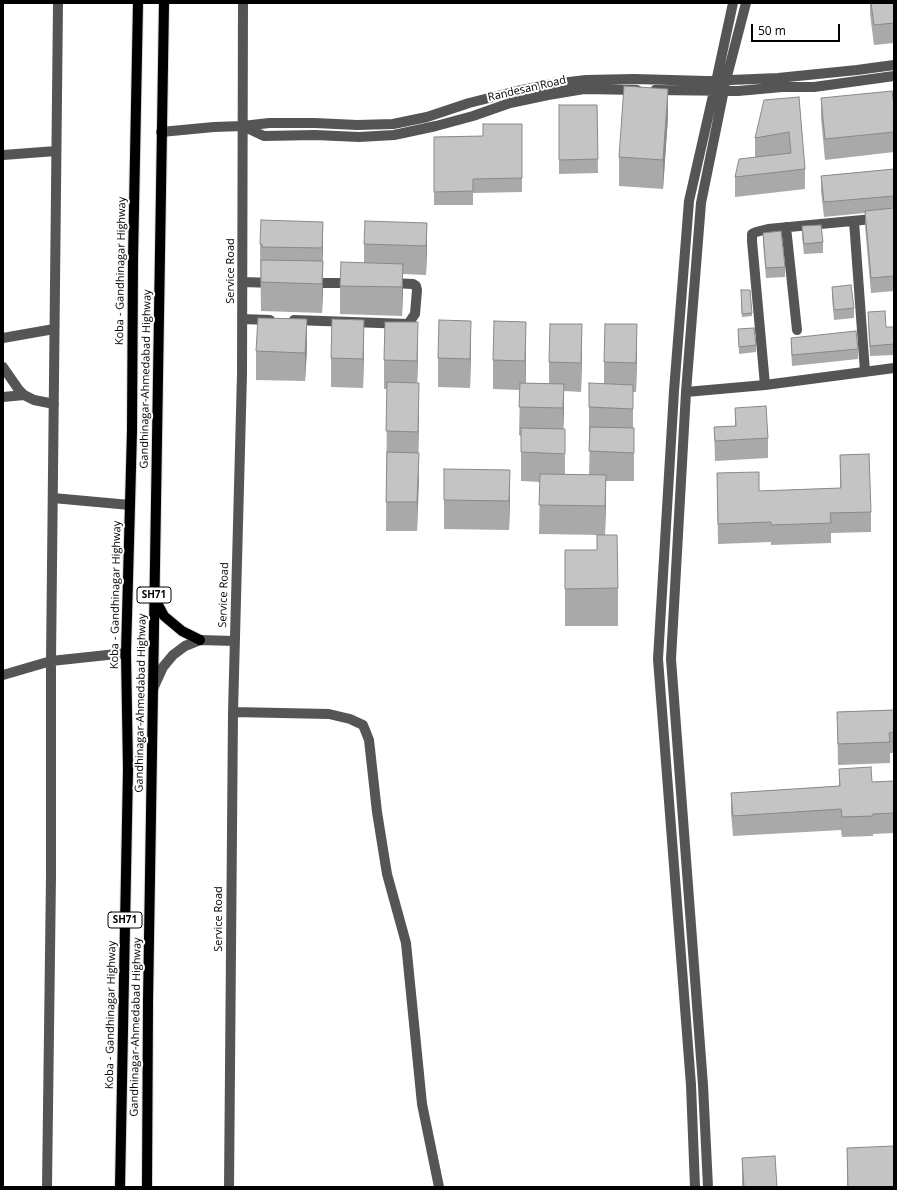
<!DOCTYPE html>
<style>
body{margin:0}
#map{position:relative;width:897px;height:1190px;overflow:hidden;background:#fff;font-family:"Open Sans",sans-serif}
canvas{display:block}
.frame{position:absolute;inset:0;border:4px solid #000;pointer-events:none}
.scale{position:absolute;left:751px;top:24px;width:89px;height:18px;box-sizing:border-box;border:2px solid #000;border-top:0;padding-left:5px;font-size:12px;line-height:14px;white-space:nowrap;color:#000;-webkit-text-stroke:3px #fff;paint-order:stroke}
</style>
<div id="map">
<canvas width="897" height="1190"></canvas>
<div class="frame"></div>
<div class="scale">50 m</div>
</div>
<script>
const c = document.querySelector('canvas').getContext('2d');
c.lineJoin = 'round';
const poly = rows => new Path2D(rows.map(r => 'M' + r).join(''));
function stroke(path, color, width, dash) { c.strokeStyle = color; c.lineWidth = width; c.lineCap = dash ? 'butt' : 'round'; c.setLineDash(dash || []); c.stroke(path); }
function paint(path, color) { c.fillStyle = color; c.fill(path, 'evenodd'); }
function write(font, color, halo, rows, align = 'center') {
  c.font = font + ' "Open Sans",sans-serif'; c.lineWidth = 4; c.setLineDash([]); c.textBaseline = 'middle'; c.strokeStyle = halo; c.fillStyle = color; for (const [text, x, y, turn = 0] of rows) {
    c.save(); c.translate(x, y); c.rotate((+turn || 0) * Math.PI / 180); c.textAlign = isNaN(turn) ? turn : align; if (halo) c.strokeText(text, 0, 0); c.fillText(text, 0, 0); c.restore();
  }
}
const major = poly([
 [155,599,164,616,182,631,200,640],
 [120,1187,128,769,126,653,132,431,133,260,138,3],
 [147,1187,148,1001,164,3]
]);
stroke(major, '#dbdbdb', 12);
stroke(poly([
 [655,90,738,91,782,87,814,87,894,76],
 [243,126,264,136,315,135,359,137,394,135,436,126,473,116,510,103,548,95,584,89,637,90],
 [161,132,214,127,243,126,269,123,315,123,357,125,393,124,427,117,469,103,517,91,552,84,586,80,634,79,707,81,778,78,857,70,894,65],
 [3,155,56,151],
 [854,221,865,372],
 [786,227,797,330],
 [243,282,273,283],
 [309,283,353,283],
 [242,319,270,320],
 [294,320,408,324,415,314,417,290,416,286,413,284,391,283],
 [3,338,54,329],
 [3,367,19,390,24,395,34,400,54,404],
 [765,385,752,241,752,234,756,232,768,229,894,217],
 [686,392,765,385,894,368],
 [3,397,24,395],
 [53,498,130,505],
 [3,675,51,661,126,653],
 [153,689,163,667,173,655,185,646,200,640,234,641],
 [233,712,329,714,350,719,363,725,369,740,377,812,387,874,406,943,422,1104,439,1187],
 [47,1187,51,876,51,661,58,3],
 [229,1187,233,712,242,374,243,3],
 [695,1187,691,1085,658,659,674,391,689,201,714,91,733,3],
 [708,1187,703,1085,671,659,686,392,701,203,726,80,746,3]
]), '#555', 10);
stroke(major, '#000', 10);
paint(poly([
 [870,3,894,3,894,43,874,45,870,14],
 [799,97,805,169,805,189,735,197,735,177,755,157,755,138],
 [821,98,894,106,894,152,825,160,821,118],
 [559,105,597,105,598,173,559,174],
 [668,117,663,189,619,186,619,157],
 [522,124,522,192,473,193,473,205,434,205,434,137,483,136],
 [894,169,894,291,871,293,865,226,865,213,824,217,821,191,821,176],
 [323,222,322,261,323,289,322,313,261,311,260,244],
 [427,223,426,275,403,274,402,316,340,314,340,286,364,263,364,244],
 [802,226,823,242,823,253,804,254,802,237],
 [763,233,785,267,785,277,766,278,763,243],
 [832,287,854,308,854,318,834,320,832,297],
 [741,294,752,313,752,316,742,317],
 [868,312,886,327,894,327,894,355,870,356,868,323],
 [738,329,756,345,756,352,739,354],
 [791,338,858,349,858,359,792,366,791,348],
 [307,348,305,381,256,380,256,351],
 [364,349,363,388,331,387,331,358],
 [471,349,470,388,438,387,438,358],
 [418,351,417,382,419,411,417,531,386,531,387,389,384,389,384,360],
 [526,351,526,383,549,384,549,362,582,353,581,392,564,391,563,429,565,458,565,474,589,475,590,436,589,436,589,407,604,384,604,362,637,353,636,392,633,392,633,428,634,457,634,481,606,481,605,535,618,588,618,626,565,626,565,550,597,550,601,535,539,534,540,482,521,481,521,436,519,435,520,390,493,389,493,360],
 [735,408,768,438,768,458,715,461,714,427,735,426],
 [840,455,871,512,871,532,831,533,831,543,771,545,771,542,718,544,717,473,759,491,840,488],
 [510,498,509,530,444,529,444,500],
 [894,710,894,753,890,753,890,763,838,765,837,712],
 [839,769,872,782,894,781,894,833,873,834,873,836,842,837,841,830,733,836,731,813,731,793,839,786],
 [847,1148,894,1187,847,1187],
 [742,1158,777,1187,742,1187]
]), '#a9a9a9');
paint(poly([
 [668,89,668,117,663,189,663,160],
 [323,222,323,251,322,276,322,248],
 [427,223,427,251,426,275,426,246],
 [323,261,323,289,322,313,322,284],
 [403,264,403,293,402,316,402,287],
 [307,319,307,348,305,381,305,353],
 [364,320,364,349,363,388,363,359],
 [471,321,471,349,470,388,470,359],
 [418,322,418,351,417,390,417,361],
 [526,322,526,351,525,390,525,361],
 [582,324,582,353,581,392,581,363],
 [637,324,637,353,636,392,636,363],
 [419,383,419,411,418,461,418,432],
 [564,384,564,413,563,437,563,408],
 [419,453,419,481,417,531,417,502],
 [510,470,510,498,509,530,509,501],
 [606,475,606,504,605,535,605,506]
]), '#898989');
const building = poly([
 [871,3,894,3,894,23,874,25,871,3],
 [624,86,668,89,663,160,619,157,624,86],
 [892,91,894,106,894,132,825,139,821,98,892,91],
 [799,97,805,169,735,177,739,159,791,153,789,132,755,138,764,100,799,97],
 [559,105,597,105,598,159,559,160,559,105],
 [483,124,522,124,522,178,473,179,473,191,434,192,434,137,483,136,483,124],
 [894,169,894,196,824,202,821,176,894,169],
 [894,208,894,276,871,278,865,211,894,208],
 [261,220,323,222,322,248,262,247,262,244,260,244,261,220],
 [365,221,427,223,426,246,364,244,365,221],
 [821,225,823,242,804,244,802,226,821,225],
 [781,231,785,267,766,268,763,233,781,231],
 [261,260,323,261,322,284,261,282,261,260],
 [341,262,403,264,402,287,340,286,341,262],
 [851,285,854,308,834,310,832,287,851,285],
 [741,290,750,290,752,313,742,314,741,290],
 [885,311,886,327,894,327,894,344,870,346,868,312,885,311],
 [258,318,307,319,305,353,256,351,258,318],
 [332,319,364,320,363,359,331,358,332,319],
 [439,320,471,321,470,359,438,358,439,320],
 [494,321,526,322,525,361,493,360,494,321],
 [385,322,418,322,417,361,384,360,385,322],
 [550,324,582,324,581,363,549,362,550,324],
 [605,324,637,324,636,363,604,362,605,324],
 [754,328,756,345,739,347,738,329,754,328],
 [856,331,858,349,792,355,791,338,856,331],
 [387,382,419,383,418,432,386,431,387,382],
 [520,383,564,384,563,408,519,407,520,383],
 [589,383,633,385,633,409,589,407,589,383],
 [766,406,768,438,715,441,714,427,736,426,735,408,766,406],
 [590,427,634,428,634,453,589,451,590,427],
 [521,428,565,429,565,454,521,452,521,428],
 [387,452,419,453,417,502,386,502,387,452],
 [869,454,871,512,830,513,831,523,771,525,771,522,718,524,717,473,759,472,759,491,841,488,840,455,869,454],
 [444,469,510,470,509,501,444,500,444,469],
 [540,474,606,475,605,506,539,505,540,474],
 [597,535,617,535,618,588,565,589,565,550,597,550,597,535],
 [894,710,894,732,889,733,890,742,838,744,837,712,894,710],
 [871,767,872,782,894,781,894,813,873,814,873,816,842,817,841,809,733,816,731,793,840,786,839,769,871,767],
 [894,1146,894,1187,848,1187,847,1148,894,1146],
 [775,1156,777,1187,744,1187,742,1158,775,1156]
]);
paint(building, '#c4c4c4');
stroke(building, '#898989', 1);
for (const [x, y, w] of [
 [154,595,34],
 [125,920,34]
]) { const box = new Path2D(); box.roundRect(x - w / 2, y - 8, w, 16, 3); c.fillStyle = '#fff'; c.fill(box); stroke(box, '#000', 1); }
write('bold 10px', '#000', null, [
 ["SH71",154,595],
 ["SH71",125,920]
]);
write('11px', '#000', '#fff', [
 ["Randesan Road",527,89,-13],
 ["Koba - Gandhinagar Highway",121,271,-89],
 ["Service Road",231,271,-90],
 ["Gandhinagar-Ahmedabad Highway",146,379,-89],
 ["Koba - Gandhinagar Highway",116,595,-89],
 ["Service Road",224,595,-88],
 ["Gandhinagar-Ahmedabad Highway",141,703,-89],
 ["Service Road",219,919,-90],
 ["Koba - Gandhinagar Highway",111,1015,-89],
 ["Gandhinagar-Ahmedabad Highway",136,1027,-89]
]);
</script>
